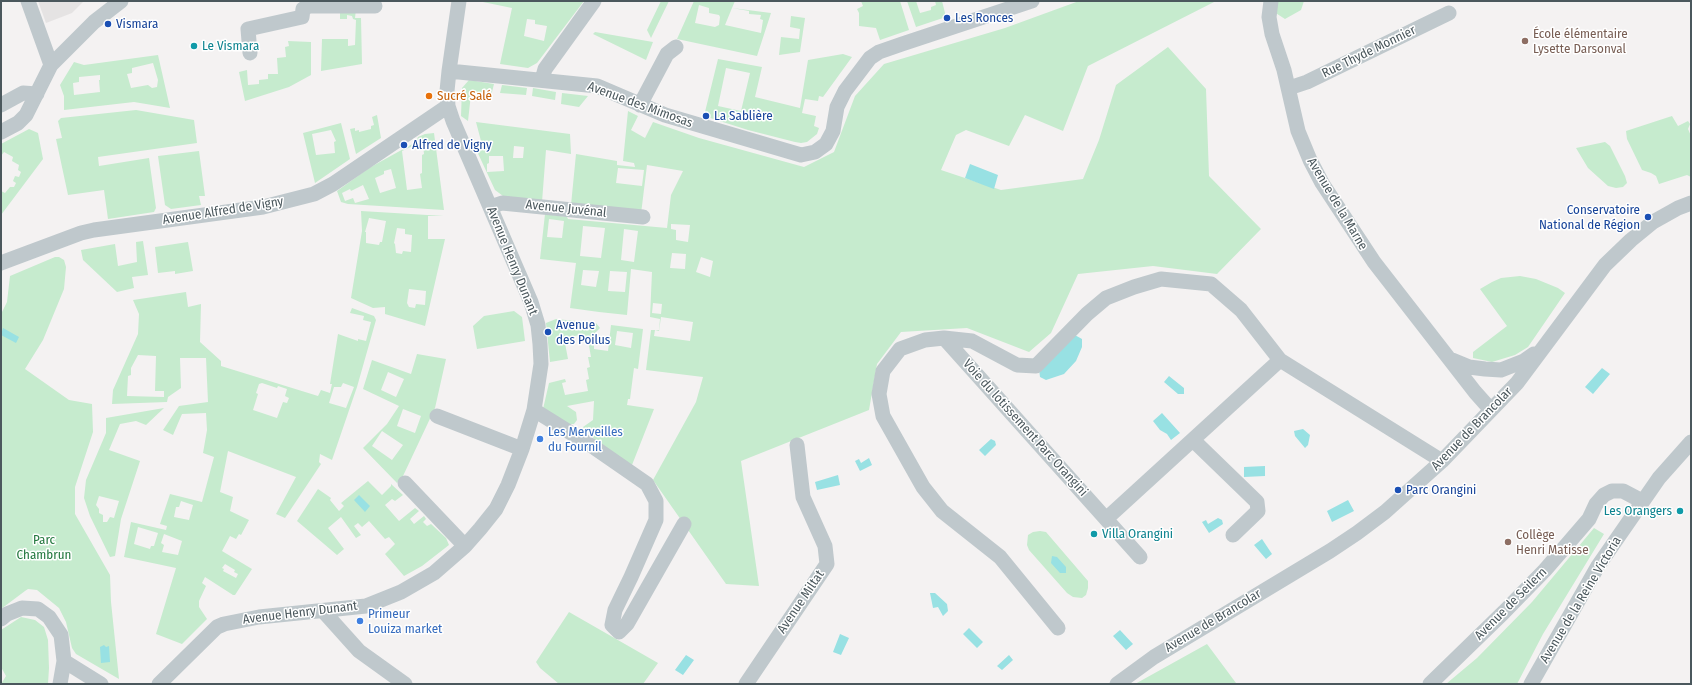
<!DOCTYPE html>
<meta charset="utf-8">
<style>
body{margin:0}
#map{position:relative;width:1692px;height:685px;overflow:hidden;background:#f4f2f2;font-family:"Fira Sans Condensed",sans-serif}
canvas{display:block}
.frame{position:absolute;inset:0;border:2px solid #4b585d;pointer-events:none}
</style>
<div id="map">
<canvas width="1692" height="685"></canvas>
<div class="frame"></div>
</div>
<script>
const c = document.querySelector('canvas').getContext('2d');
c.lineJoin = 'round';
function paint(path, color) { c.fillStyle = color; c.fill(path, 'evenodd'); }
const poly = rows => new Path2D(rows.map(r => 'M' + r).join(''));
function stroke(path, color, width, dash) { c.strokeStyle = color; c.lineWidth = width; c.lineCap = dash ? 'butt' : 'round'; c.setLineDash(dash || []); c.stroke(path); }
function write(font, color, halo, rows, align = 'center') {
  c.font = font + ' "Fira Sans Condensed",sans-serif'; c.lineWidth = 3; c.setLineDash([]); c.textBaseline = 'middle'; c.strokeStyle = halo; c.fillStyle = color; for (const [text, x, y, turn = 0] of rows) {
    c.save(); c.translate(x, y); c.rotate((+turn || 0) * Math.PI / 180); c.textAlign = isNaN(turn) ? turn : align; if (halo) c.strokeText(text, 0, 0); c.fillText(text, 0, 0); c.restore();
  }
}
paint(poly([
 [38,1,84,1,72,13,46,23]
]), '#e5e3e3');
paint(poly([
 [478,1,584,1,537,63,528,68,500,64,512,8],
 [527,19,535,20,535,24,547,26,544,41,524,36],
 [661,1,669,1,651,38,647,30],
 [694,1,735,1,732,8,771,13,757,56,677,39],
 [699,5,709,8,709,13,719,15,720,17,719,25,715,27,695,23],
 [732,8,749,11,749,14,761,15,760,19,763,20,761,33,725,25],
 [861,1,900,1,909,30,880,40,876,28,859,26,859,13,857,9,863,6],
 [907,1,916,1,920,13,931,10,931,7,936,5,935,1,942,1,946,17,916,27],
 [1079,1,1216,1,1088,66,1063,131,1025,115,1009,146,966,130,956,135,941,170,1001,190,1083,179,1099,140,1116,85,1168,47,1206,89,1209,176,1261,229,1217,274,1153,266,1078,274,1051,333,1029,352,967,328,901,332,877,364,869,410,741,461,759,586,726,584,653,480,696,402,703,377,646,370,651,330,659,330,660,319,650,317,652,272,631,269,627,315,599,312,570,308,576,263,540,259,545,214,567,217,568,219,667,228,671,195,683,171,647,165,641,214,571,205,576,154,617,161,617,165,635,167,634,163,623,161,628,111,638,116,631,130,645,138,653,122,699,138,804,167,834,152,855,96,884,64,1005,28],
 [618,168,644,170,642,186,616,183],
 [549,219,564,221,562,238,547,237],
 [671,224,690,225,688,242,676,240,676,230,671,229],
 [583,226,605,228,601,258,580,256],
 [624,229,638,231,634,262,621,260],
 [672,253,686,254,685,269,670,268],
 [701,257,713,261,710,277,696,272],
 [583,270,599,271,596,287,581,285],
 [610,271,627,272,625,292,608,291],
 [653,303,662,304,661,314,652,313],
 [661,317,693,322,690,341,654,336,655,330,659,331],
 [1274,1,1304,1,1301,10,1285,19,1271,10],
 [340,9,356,9,355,18,361,18,362,64,321,71,322,39,348,39,348,46,355,45,356,20,353,19,352,16,347,15,347,19,340,19],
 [791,16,805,18,800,52,779,55,781,37,799,39,800,29,790,27],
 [595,32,653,42,646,60,593,34],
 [288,41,311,42,311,75,289,87,245,101,239,72,247,70,248,85,259,84,259,80,268,79,268,74,278,74,277,58,286,57,285,47,289,46],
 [843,54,852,57,823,97,819,96,818,101,805,99,802,113,816,116,814,126,819,128,817,134,807,142,801,143,795,142,748,130,704,116,718,59,762,67,755,97,800,108,808,60],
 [726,68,750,73,741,111,718,106],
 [158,55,170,108,134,102,64,110,64,96,60,85,74,62,84,65],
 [153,63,158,80,157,87,152,88,148,85,131,88,127,74,132,73,132,68],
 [100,75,100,80,99,80,100,92,74,95,73,83,79,82,79,77],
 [469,80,494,84,491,96,471,94,468,121,461,116,462,88],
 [502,85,527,88,526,95,500,93],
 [533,88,556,92,555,100,532,96],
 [562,93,588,96,579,107,561,104],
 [136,110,194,120,197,143,98,157,99,166,149,158,156,208,154,212,108,219,104,190,68,195,56,139,62,138,58,121,61,118],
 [377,115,381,138,356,154,350,129,355,128,355,131,359,130,359,132,371,129,371,126,374,125,372,117],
 [1672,116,1678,126,1688,121,1690,124,1688,129,1691,136,1691,177,1687,175,1659,184,1656,176,1651,173,1642,170,1627,139,1626,131],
 [476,122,570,134,571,154,546,150,542,202,503,196,495,190,475,147,489,148,491,143,481,141],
 [514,146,524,147,523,158,513,158],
 [489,156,503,156,504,171,487,172,487,164,489,163],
 [341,123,350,159,315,183,303,133],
 [331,130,336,141,334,142,335,153,316,155,312,134],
 [29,129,38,133,43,159,1,215,1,191,5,193,10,187,14,187,16,183,13,181,15,176,19,177,21,172,18,170,19,165,12,161,13,157,4,152,1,156,1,144],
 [434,133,444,210,348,204,341,202,337,191,369,168,416,142,418,137,425,134],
 [415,145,423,145,424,154,422,155,422,173,420,174,422,188,407,190,402,151],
 [391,169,396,188,380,193,375,178,384,174,384,171],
 [363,185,369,199,355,203,353,198,345,201,342,193,350,189,351,191],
 [1605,142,1610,146,1625,176,1627,183,1623,187,1616,188,1608,186,1588,168,1576,148],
 [199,151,205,196,199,196,201,205,171,209,165,205,158,156],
 [361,211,444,216,428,216,428,239,445,239,425,326,385,314,385,307,373,308,351,298,362,231],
 [369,218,386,221,382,242,380,242,379,245,366,243,366,232,365,232],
 [397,228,405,229,405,234,412,235,411,252,403,251,402,254,396,253,395,244,394,243],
 [409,289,426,291,425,305,416,304,415,308,409,307,407,303],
 [143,241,148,275,132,277,134,288,117,292,83,260,81,250,115,244,118,266,137,262,136,242],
 [188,242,193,271,175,274,175,271,158,273,155,247],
 [55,257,59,257,64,260,66,267,64,289,43,340,25,369,69,400,92,404,93,432,75,487,75,514,110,575,111,602,119,679,76,654,72,648,66,622,59,608,37,590,28,589,25,591,1,609,1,314,7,302,10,276],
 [1520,276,1536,279,1558,288,1565,293,1528,347,1515,355,1492,362,1473,358,1473,352,1507,326,1480,289,1492,282,1501,278],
 [186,292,188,307,201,304,200,342,221,361,221,366,318,396,321,390,330,393,332,384,330,384,338,334,358,341,358,339,366,341,371,322,363,320,364,316,350,313,352,308,374,316,376,320,357,387,332,460,320,454,319,462,321,464,285,518,276,514,296,477,228,451,220,492,233,497,230,511,249,520,241,535,239,534,236,539,230,536,222,551,252,569,235,595,233,595,205,577,202,583,206,586,199,601,199,607,207,619,182,644,156,634,176,568,124,557,131,522,166,530,167,526,160,524,170,494,202,502,214,457,203,453,207,430,206,413,182,414,173,435,163,430,179,406,208,402,206,358,180,358,181,388,168,397,167,402,112,404,113,390,138,334,139,314,133,300],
 [138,355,156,356,155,391,164,391,164,397,127,396,128,376,131,375,131,368],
 [262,383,277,388,278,386,287,389,285,396,289,398,287,403,283,402,277,418,253,410,258,394,256,393,259,384],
 [343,383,354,387,346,408,329,403,334,387,341,387],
 [181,501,193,505,189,520,174,517,176,507,179,507],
 [138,527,158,533,154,546,151,546,150,549,134,544],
 [164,534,182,541,178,555,162,552,164,545,161,543],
 [225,564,235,570,234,572,238,574,236,578,223,571,224,569,222,568],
 [514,311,522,317,525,341,477,349,473,326,484,316],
 [556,319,596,323,600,328,594,334,594,349,608,351,611,325,643,329,638,369,634,368,630,399,628,399,627,405,654,409,632,465,597,442,583,427,593,420,594,401,567,406,576,412,577,420,574,424,565,424,543,409,549,383,565,379,566,382,562,383,565,395,588,391,586,380,589,379,587,368,590,367,588,357,591,357,588,340,581,341,580,335,564,338,568,359,550,362,546,323],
 [617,331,633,333,631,348,615,345],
 [417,354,446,359,435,408,403,476,397,483,363,448,387,424,399,406,363,389,372,360,411,374],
 [388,372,404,379,396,397,381,390],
 [403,409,421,416,415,433,397,426],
 [382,431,403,445,392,460,372,446],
 [164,408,146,425,136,421,120,424,109,450,140,461,121,519,115,556,110,557,90,516,84,498,86,480,106,433,106,418],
 [99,496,119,501,114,518,110,517,107,522,103,522,103,515,99,513,99,509,96,505],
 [368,481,382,495,391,486,391,484,403,495,395,501,392,499,385,505,399,521,415,508,419,511,410,519,414,524,424,516,426,519,423,522,427,526,431,524,446,538,449,545,422,566,404,576,385,554,395,544,389,537,385,539,369,521,362,527,358,523,354,526,361,535,356,538,341,517,328,528,344,549,337,555,297,521,318,489,331,498,330,500,339,511,344,506,341,503],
 [1594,528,1604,534,1543,634,1517,684,1446,684,1477,658,1532,602],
 [1040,531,1046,532,1088,581,1088,588,1086,595,1082,598,1073,597,1067,593,1029,550,1027,545,1028,535,1033,532],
 [569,612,658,663,643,684,559,684,540,668,536,662],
 [21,617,35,620,44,627,48,640,49,668,48,684,1,684,6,676,1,667,1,630],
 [1207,644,1236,683,1135,684]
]), '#c6ebce');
paint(poly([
 [970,164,998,175,994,189,965,178],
 [3,328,19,337,16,343,1,335],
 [1073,334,1082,339,1082,347,1076,361,1064,374,1046,380,1040,377,1039,369],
 [1602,368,1610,374,1593,394,1585,387],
 [1169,376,1184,388,1184,394,1178,394,1164,382],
 [1162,413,1180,433,1171,440,1167,434,1160,430,1153,421],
 [1303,429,1310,435,1308,445,1305,448,1295,436,1294,431],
 [991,439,995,441,996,445,985,456,979,450],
 [869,458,872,465,860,471,855,461,859,459,861,463],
 [1265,466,1265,476,1244,477,1244,467],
 [838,475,840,485,817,490,815,482],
 [359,495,370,506,365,512,354,500],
 [1348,500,1354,511,1332,522,1327,511],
 [1218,518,1222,520,1223,524,1209,533,1202,522,1206,520,1208,524],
 [1262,539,1272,554,1266,559,1254,545],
 [1052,556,1057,557,1066,567,1066,573,1060,573,1051,563],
 [930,593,935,593,947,604,948,611,943,616,938,607,933,608],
 [969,628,983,642,977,648,963,634],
 [1120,630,1133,644,1126,650,1113,636],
 [840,634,849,638,841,655,833,652],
 [104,645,106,647,109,646,110,662,101,663,100,647],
 [686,655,694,660,683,675,675,670],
 [1009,655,1013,660,1002,670,997,666]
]), '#98e1e3');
stroke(poly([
 [28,1,51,65],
 [309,1,309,6,375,6],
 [1271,1,1269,17,1272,34,1284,70,1298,131,1310,160,1322,183,1374,262,1475,392,1491,410],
 [250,53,248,29,302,17,303,9,309,6],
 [449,71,597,86,665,115,801,155,815,152,826,144,833,131,837,107,845,91,870,58,879,52,902,44,1032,1],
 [542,80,545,69,594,1],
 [1289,88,1307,82,1449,13],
 [1,105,23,93,37,94],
 [640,105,667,54,676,47],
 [1,132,18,123,26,115,51,65,94,22,121,1],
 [490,207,502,203,643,217],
 [1,263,81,233,94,230,263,207,314,194,333,184,448,106],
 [944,338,1140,557],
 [1452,360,1469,367,1485,369,1501,370,1524,361,1534,354],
 [534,410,595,448,647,484,656,501,656,520,631,577,615,610,612,625,619,632,627,624,684,524],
 [437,416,522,449],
 [1193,440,1257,502,1258,511,1233,535],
 [405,483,465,546],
 [1106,519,1280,360],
 [324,612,359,651,405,684],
 [1,619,7,614,22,608,38,609,49,617,61,635,64,661,60,684],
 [1058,628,1000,557,942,511,923,487,883,416,879,394,883,371,900,349,925,340,944,338,972,341,1017,365,1036,366,1087,314,1106,298,1134,287,1161,279,1211,284,1241,310,1280,360,1442,461],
 [64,661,101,684],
 [159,684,217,627,224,624,259,617,366,606,401,592,434,573,465,546,480,529,496,509,508,485,522,449,534,410,541,364,540,344,538,325,531,302,453,121,448,106,447,91,449,71,459,1],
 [746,684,827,564,825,546,803,497,797,445],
 [1117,684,1154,657,1330,551,1357,533,1385,512,1442,461,1517,383,1605,265,1631,240,1653,222,1678,208,1691,203],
 [1430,684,1504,612,1545,570,1589,519,1596,504,1604,495,1612,491,1623,491,1642,501],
 [1531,684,1598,566,1659,478,1691,442]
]), '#bfc8cc', 15);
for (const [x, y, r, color] of [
 [947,18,4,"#1a4fb4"],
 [108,24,4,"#1a4fb4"],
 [1525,41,4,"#8d6e63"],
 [194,46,4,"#0f9aa8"],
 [429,96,4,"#e8710a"],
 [706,116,4,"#1a4fb4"],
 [404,145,4,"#1a4fb4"],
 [1648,217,4,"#1a4fb4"],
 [548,332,4,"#1a4fb4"],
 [540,439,4,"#3f7fe0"],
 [1398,490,4,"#1a4fb4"],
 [1680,511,4,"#0f9aa8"],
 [1094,534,4,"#0f9aa8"],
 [1508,542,4,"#8d6e63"],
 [360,621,4,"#3f7fe0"]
]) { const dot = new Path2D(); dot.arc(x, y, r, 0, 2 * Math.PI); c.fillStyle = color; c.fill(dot); stroke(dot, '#fff', 1.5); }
write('13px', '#164399', '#fff', [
 ["Les Ronces",955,18],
 ["Vismara",116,24],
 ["La Sablière",714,116],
 ["Alfred de Vigny",412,145],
 ["Conservatoire",1640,210,"right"],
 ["National de Région",1640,225,"right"],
 ["Avenue",556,325],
 ["des Poilus",556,340],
 ["Parc Orangini",1406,490]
], 'left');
write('13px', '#785e54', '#fff', [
 ["École élémentaire",1533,34],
 ["Lysette Darsonval",1533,49],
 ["Collège",1516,535],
 ["Henri Matisse",1516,550]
], 'left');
write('13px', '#0d838f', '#fff', [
 ["Le Vismara",202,46],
 ["Les Orangers",1672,511,"right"],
 ["Villa Orangini",1102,534]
], 'left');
write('13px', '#4b585d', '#fff', [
 ["Rue Thyde Monnier",1369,52,-26],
 ["Avenue des Mimosas",640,105,20],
 ["Avenue de la Marne",1337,204,59],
 ["Avenue Juvénal",566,209,6],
 ["Avenue Alfred de Vigny",223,211,-9],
 ["Avenue Henry Dunant",512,261,68],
 ["Voie du lotissement Parc Orangini",1025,428,48],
 ["Avenue de Brancolar",1472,429,-46],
 ["Avenue de la Reine Victoria",1581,600,-59],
 ["Avenue Miltat",801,602,-56],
 ["Avenue de Seilern",1511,604,-45],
 ["Avenue Henry Dunant",300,613,-7],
 ["Avenue de Brancolar",1213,621,-31]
]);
write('13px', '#c56008', '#fff', [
 ["Sucré Salé",437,96]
], 'left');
write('13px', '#366cbe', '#fff', [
 ["Les Merveilles",548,432],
 ["du Fournil",548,447],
 ["Primeur",368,614],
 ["Louiza market",368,629]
], 'left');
write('13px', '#23783e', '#fff', [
 ["Parc",44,540],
 ["Chambrun",44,555]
]);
</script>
